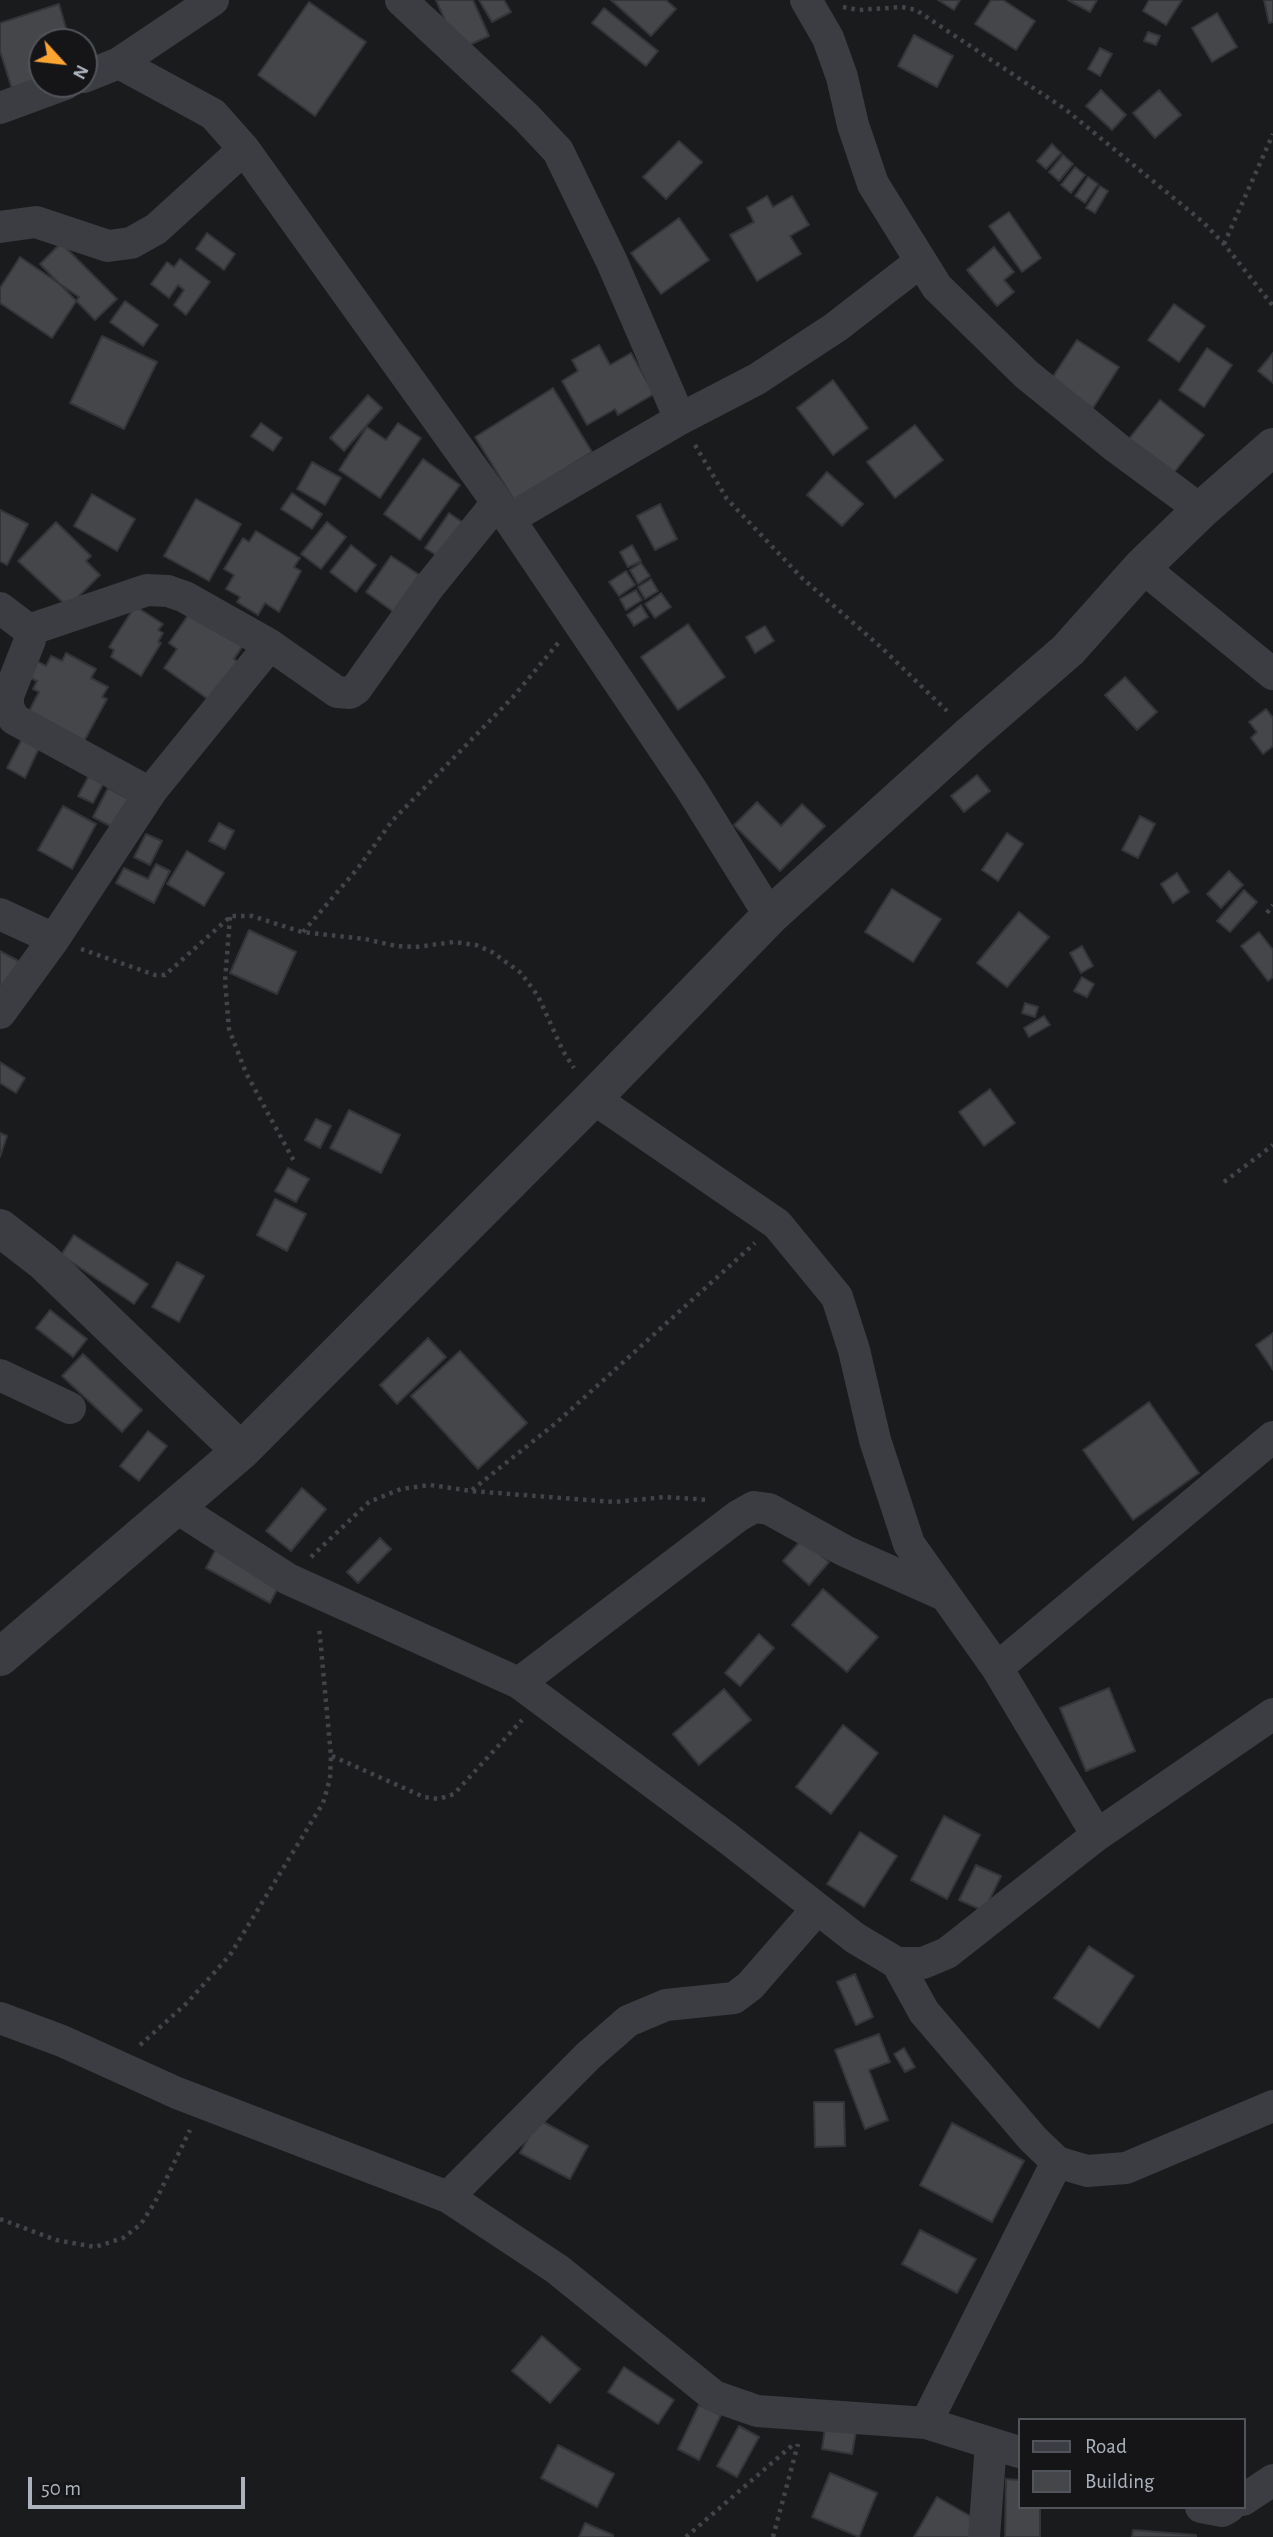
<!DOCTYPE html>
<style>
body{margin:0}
#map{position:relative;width:1273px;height:2537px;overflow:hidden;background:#1a1b1d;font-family:"Alegreya Sans",sans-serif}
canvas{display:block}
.legend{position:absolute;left:1018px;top:2418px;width:228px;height:91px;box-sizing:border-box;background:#151518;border:2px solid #51545a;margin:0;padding:9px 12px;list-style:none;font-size:21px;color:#acb3bd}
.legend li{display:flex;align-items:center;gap:14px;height:35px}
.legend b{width:35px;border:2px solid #51545a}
.north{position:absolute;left:28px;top:28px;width:70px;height:70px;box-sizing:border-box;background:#151518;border:2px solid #51545a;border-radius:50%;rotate:117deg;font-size:19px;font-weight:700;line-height:28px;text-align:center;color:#acb3bd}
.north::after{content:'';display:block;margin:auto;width:24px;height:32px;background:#fda532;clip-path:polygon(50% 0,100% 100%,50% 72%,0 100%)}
.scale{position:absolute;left:28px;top:2477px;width:217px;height:32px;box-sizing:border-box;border:4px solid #acb3bd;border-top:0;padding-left:9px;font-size:21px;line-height:24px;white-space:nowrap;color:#acb3bd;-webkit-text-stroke:5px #151518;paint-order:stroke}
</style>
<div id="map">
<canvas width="1273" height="2537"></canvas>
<ul class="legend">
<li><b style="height:9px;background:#3b3d42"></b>Road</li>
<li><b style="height:19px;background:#44464a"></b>Building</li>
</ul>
<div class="north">N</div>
<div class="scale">50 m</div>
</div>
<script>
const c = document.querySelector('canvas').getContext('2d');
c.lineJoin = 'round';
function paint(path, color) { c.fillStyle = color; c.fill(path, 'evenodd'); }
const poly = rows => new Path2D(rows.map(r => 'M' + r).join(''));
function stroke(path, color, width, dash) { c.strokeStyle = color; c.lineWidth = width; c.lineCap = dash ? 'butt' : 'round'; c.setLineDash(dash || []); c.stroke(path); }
const building = poly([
 [436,0,473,0,489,36,458,50,436,0],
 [479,0,504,0,511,12,492,22,479,0],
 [611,0,666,0,676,9,651,36,611,0],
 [938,0,960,0,954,10,938,0],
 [991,0,1003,0,1035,21,1016,50,975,24,991,0],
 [1068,0,1097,0,1090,12,1068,0],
 [1149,0,1182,0,1166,25,1143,11,1149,0],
 [1264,0,1273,0,1273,22,1269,23,1264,0],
 [309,2,366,42,315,116,258,75,309,2],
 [59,4,70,42,42,42,42,79,12,89,0,51,0,23,59,4],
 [604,8,658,51,646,66,592,23,604,8],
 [1217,13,1237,47,1212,62,1192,28,1217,13],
 [1148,32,1160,36,1156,45,1144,41,1148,32],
 [914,35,953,56,937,87,898,66,914,35],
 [1100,48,1112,54,1100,76,1088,69,1100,48],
 [1101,90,1126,115,1112,130,1086,106,1101,90],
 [1159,90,1181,115,1155,138,1133,113,1159,90],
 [679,141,702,162,666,199,643,177,679,141],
 [1052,144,1061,153,1046,169,1037,161,1052,144],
 [1063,155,1073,164,1059,181,1049,172,1063,155],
 [1075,167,1085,175,1071,193,1061,185,1075,167],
 [1088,177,1098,184,1085,203,1075,196,1088,177],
 [1100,186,1108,191,1095,213,1086,208,1100,186],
 [767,196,773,207,792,196,809,225,790,236,801,254,757,281,730,235,754,222,747,208,767,196],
 [1009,212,1041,258,1022,272,989,226,1009,212],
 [679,218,709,260,661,294,631,253,679,218],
 [207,233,235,254,224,270,196,249,207,233],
 [61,243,117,299,95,320,40,264,61,243],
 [994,247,1014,272,1004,280,1014,292,997,306,967,270,994,247],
 [20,257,79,297,52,338,0,303,0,288,20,257],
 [180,259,210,282,186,315,174,305,184,290,178,285,169,298,151,284,167,262,174,267,180,259],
 [125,301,158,325,143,346,110,322,125,301],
 [1174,304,1205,326,1179,362,1148,340,1174,304],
 [102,336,157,362,124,429,70,403,102,336],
 [1077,340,1119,367,1093,408,1050,381,1077,340],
 [599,345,610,365,631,353,654,394,618,415,615,409,587,425,562,381,578,371,572,360,599,345],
 [1207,348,1232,365,1204,407,1179,390,1207,348],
 [1273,353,1273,383,1258,371,1273,353],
 [833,380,868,428,833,455,797,408,833,380],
 [553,388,592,452,514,500,475,437,553,388],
 [368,395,382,408,344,451,330,438,368,395],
 [1160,400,1204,435,1172,475,1128,440,1160,400],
 [261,423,282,438,273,451,251,436,261,423],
 [398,423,421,438,380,498,339,470,367,427,386,440,398,423],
 [915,425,943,460,895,498,867,462,915,425],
 [423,459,460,485,420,540,384,514,423,459],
 [312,462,341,478,325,505,297,489,312,462],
 [827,472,863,504,842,526,807,495,827,472],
 [292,493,322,514,312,529,281,509,292,493],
 [92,494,135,519,117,551,74,526,92,494],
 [196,499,241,524,209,581,164,556,196,499],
 [660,504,677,539,655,550,637,516,660,504],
 [0,510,28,524,7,565,0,561,0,510],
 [449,513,468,526,444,560,425,548,449,513],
 [56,522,91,556,86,561,100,575,68,607,18,561,56,522],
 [327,522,346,537,321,569,301,554,327,522],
 [256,531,300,558,294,567,301,571,279,612,265,603,258,615,237,602,240,597,226,589,234,575,224,569,243,538,249,542,256,531],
 [351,545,376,565,356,592,330,572,351,545],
 [632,545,641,561,628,567,620,552,632,545],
 [391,556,421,576,395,613,366,592,391,556],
 [641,563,650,576,638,584,630,570,641,563],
 [626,571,635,585,619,596,609,582,626,571],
 [651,579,658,591,645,599,638,587,651,579],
 [636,590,642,600,626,610,620,599,636,590],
 [661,593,671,607,655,618,645,604,661,593],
 [641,605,648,617,634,626,627,615,641,605],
 [135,606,163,624,158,630,163,633,158,642,161,643,141,676,111,657,114,650,109,647,135,606],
 [193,608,244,644,234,659,240,663,212,702,164,668,177,649,169,643,193,608],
 [688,624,725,677,678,710,641,657,688,624],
 [765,626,774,641,755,653,746,637,765,626],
 [66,653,96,669,91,678,108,687,102,697,107,699,83,743,28,713,39,692,33,689,37,681,28,677,37,661,46,666,51,656,62,661,66,653],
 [1125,677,1157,712,1137,730,1105,695,1125,677],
 [1266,709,1273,718,1273,746,1263,754,1251,738,1257,732,1249,722,1266,709],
 [23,737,40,746,25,778,7,768,23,737],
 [92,770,107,777,93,803,78,796,92,770],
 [977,775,990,791,964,812,951,796,977,775],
 [108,788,133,801,118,830,93,817,108,788],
 [757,802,781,826,802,804,825,826,780,871,734,825,757,802],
 [63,806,96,824,72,869,38,850,63,806],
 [1140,816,1155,824,1138,858,1122,850,1140,816],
 [219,823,234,831,225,849,209,841,219,823],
 [1007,833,1023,844,998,881,982,870,1007,833],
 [146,834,162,841,150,865,134,857,146,834],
 [187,851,224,873,204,906,167,884,187,851],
 [156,864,170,871,154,903,116,883,124,868,148,879,156,864],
 [1229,871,1243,885,1221,908,1207,894,1229,871],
 [1177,873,1189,892,1173,903,1161,884,1177,873],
 [892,889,941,919,913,962,865,932,892,889],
 [1244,890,1257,902,1230,932,1217,921,1244,890],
 [1019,912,1049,937,1007,987,977,963,1019,912],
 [249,930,296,952,277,994,230,973,249,930],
 [1259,932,1273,950,1273,977,1268,981,1241,946,1259,932],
 [1082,946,1093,966,1081,973,1070,953,1082,946],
 [0,951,24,964,0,1004,0,951],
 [1082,977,1094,984,1087,997,1074,991,1082,977],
 [1025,1003,1038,1007,1035,1017,1022,1013,1025,1003],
 [1044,1016,1050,1025,1029,1037,1024,1028,1044,1016],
 [0,1062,25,1078,16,1093,0,1083,0,1062],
 [990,1089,1015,1123,984,1146,959,1112,990,1089],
 [349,1110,400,1135,381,1173,330,1148,349,1110],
 [316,1119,331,1126,320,1148,305,1140,316,1119],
 [0,1133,7,1136,0,1157,0,1133],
 [288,1168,309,1179,296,1202,275,1191,288,1168],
 [275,1199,306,1214,287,1251,257,1235,275,1199],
 [74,1235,148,1284,134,1304,61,1255,74,1235],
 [177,1262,204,1276,179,1322,152,1307,177,1262],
 [50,1310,87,1339,73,1357,36,1328,50,1310],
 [1273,1333,1273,1370,1256,1345,1273,1333],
 [428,1338,446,1357,397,1404,380,1385,428,1338],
 [460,1351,527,1423,478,1469,411,1396,460,1351],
 [83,1354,142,1410,122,1432,62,1376,83,1354],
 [1149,1402,1199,1473,1133,1520,1083,1450,1149,1402],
 [148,1431,167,1446,139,1481,120,1466,148,1431],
 [302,1488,326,1509,291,1551,266,1531,302,1488],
 [380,1538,391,1549,358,1583,347,1572,380,1538],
 [802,1539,829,1562,809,1585,783,1561,802,1539],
 [216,1549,280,1584,270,1603,206,1568,216,1549],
 [823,1589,878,1637,847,1672,792,1625,823,1589],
 [759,1634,774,1648,740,1686,725,1673,759,1634],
 [1109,1688,1135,1751,1086,1771,1060,1708,1109,1688],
 [724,1689,751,1720,699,1765,673,1734,724,1689],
 [843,1725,878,1753,831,1814,796,1787,843,1725],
 [944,1816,980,1835,947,1899,911,1880,944,1816],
 [860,1832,897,1856,864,1907,827,1884,860,1832],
 [976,1865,1001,1876,984,1911,959,1900,976,1865],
 [1089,1946,1134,1976,1099,2028,1054,1998,1089,1946],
 [855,1974,873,2017,856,2025,837,1982,855,1974],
 [879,2034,890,2062,869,2070,888,2120,865,2129,835,2050,879,2034],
 [904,2048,915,2067,905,2072,894,2054,904,2048],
 [814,2102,844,2102,845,2146,815,2147,814,2102],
 [538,2119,588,2146,570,2179,520,2153,538,2119],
 [952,2123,1024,2161,992,2222,920,2185,952,2123],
 [920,2230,976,2259,957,2293,902,2264,920,2230],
 [542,2336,580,2369,550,2403,512,2371,542,2336],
 [624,2367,674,2400,658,2424,608,2392,624,2367],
 [699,2405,721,2415,699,2460,678,2449,699,2405],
 [826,2422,857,2426,852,2454,822,2449,826,2422],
 [739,2426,759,2437,737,2477,717,2466,739,2426],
 [558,2445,614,2474,597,2507,541,2478,558,2445],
 [830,2473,877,2493,859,2537,812,2517,830,2473],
 [1006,2479,1019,2480,1019,2507,1040,2507,1040,2537,1005,2537,1006,2479],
 [937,2497,979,2521,971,2537,914,2537,937,2497],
 [585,2523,613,2535,613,2537,579,2537,585,2523],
 [1133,2530,1196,2535,1196,2537,1132,2537,1133,2530]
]);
paint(building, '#44464a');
stroke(building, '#343539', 2);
stroke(poly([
 [843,7,859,10,902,7,916,10,1065,109,1203,222,1224,244,1273,306],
 [1224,244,1273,134],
 [695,445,727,499,802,578,883,649,947,711],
 [1267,913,1273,905],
 [230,917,225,981,229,1029,246,1073,295,1163],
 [303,932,358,868,392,821,513,697,559,642],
 [81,949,155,975,165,975,231,916,252,916,302,932,365,939,396,946,416,947,454,942,476,945,492,952,521,973,538,996,563,1051,574,1068],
 [1224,1182,1273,1145],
 [472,1490,556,1423,755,1243],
 [311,1557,369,1502,401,1489,430,1485,471,1491,614,1502,665,1497,710,1500],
 [332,1756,424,1797,439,1799,454,1794,522,1720],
 [140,2045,187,2003,230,1955,323,1803,330,1779,331,1756,319,1626],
 [0,2219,56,2240,95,2247,123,2238,141,2224,155,2202,190,2130],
 [686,2537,795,2443],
 [773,2537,798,2444]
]), '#414449', 4.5, [3.5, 5]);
stroke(poly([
 [401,0,526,117,558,151,612,262,680,419],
 [806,0,828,38,842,77,853,125,873,184,937,287,1026,374,1117,448,1201,510],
 [119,63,213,114,244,149,509,519,691,789,770,916],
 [84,77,119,63,213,0],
 [0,108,65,84],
 [0,227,36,222,108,246,131,243,156,229,244,149],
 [509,519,680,419,757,379,836,327,920,262],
 [1142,567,1273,674],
 [0,608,29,630,30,640,8,696,8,707,14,719,150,793],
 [29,630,147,590,168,591,185,597,270,645,337,692,350,693,356,689,428,588,496,504],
 [0,914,54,939],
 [0,1013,54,939,152,790,270,645],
 [593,1098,777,1224,837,1297,854,1350,875,1440,909,1544,997,1668,1097,1835],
 [0,1375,70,1408],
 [174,1506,288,1579,519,1683,730,1840,855,1938,897,1963,923,1963,947,1953,1097,1835,1273,1714],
 [997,1668,1273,1437],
 [519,1683,738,1516,754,1507,769,1509,845,1551,946,1596],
 [897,1963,924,2012,1033,2139,1057,2162,1087,2171,1126,2168,1273,2106],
 [0,2018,62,2041,177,2093,448,2197,557,2269,714,2396,757,2411,926,2423,1019,2452],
 [448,2197,588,2056,628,2021,666,2005,734,1998,750,1986,817,1909],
 [926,2423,1057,2162],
 [1243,2500,1273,2480],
 [1201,2507,1222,2511,1229,2507],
 [984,2537,991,2444]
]), '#3b3d42', 32);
stroke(poly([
 [0,1228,44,1262,241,1451],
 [0,1657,241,1451,593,1098,770,916,971,734,1068,650,1142,567,1201,510,1273,447]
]), '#3b3d42', 38);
</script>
